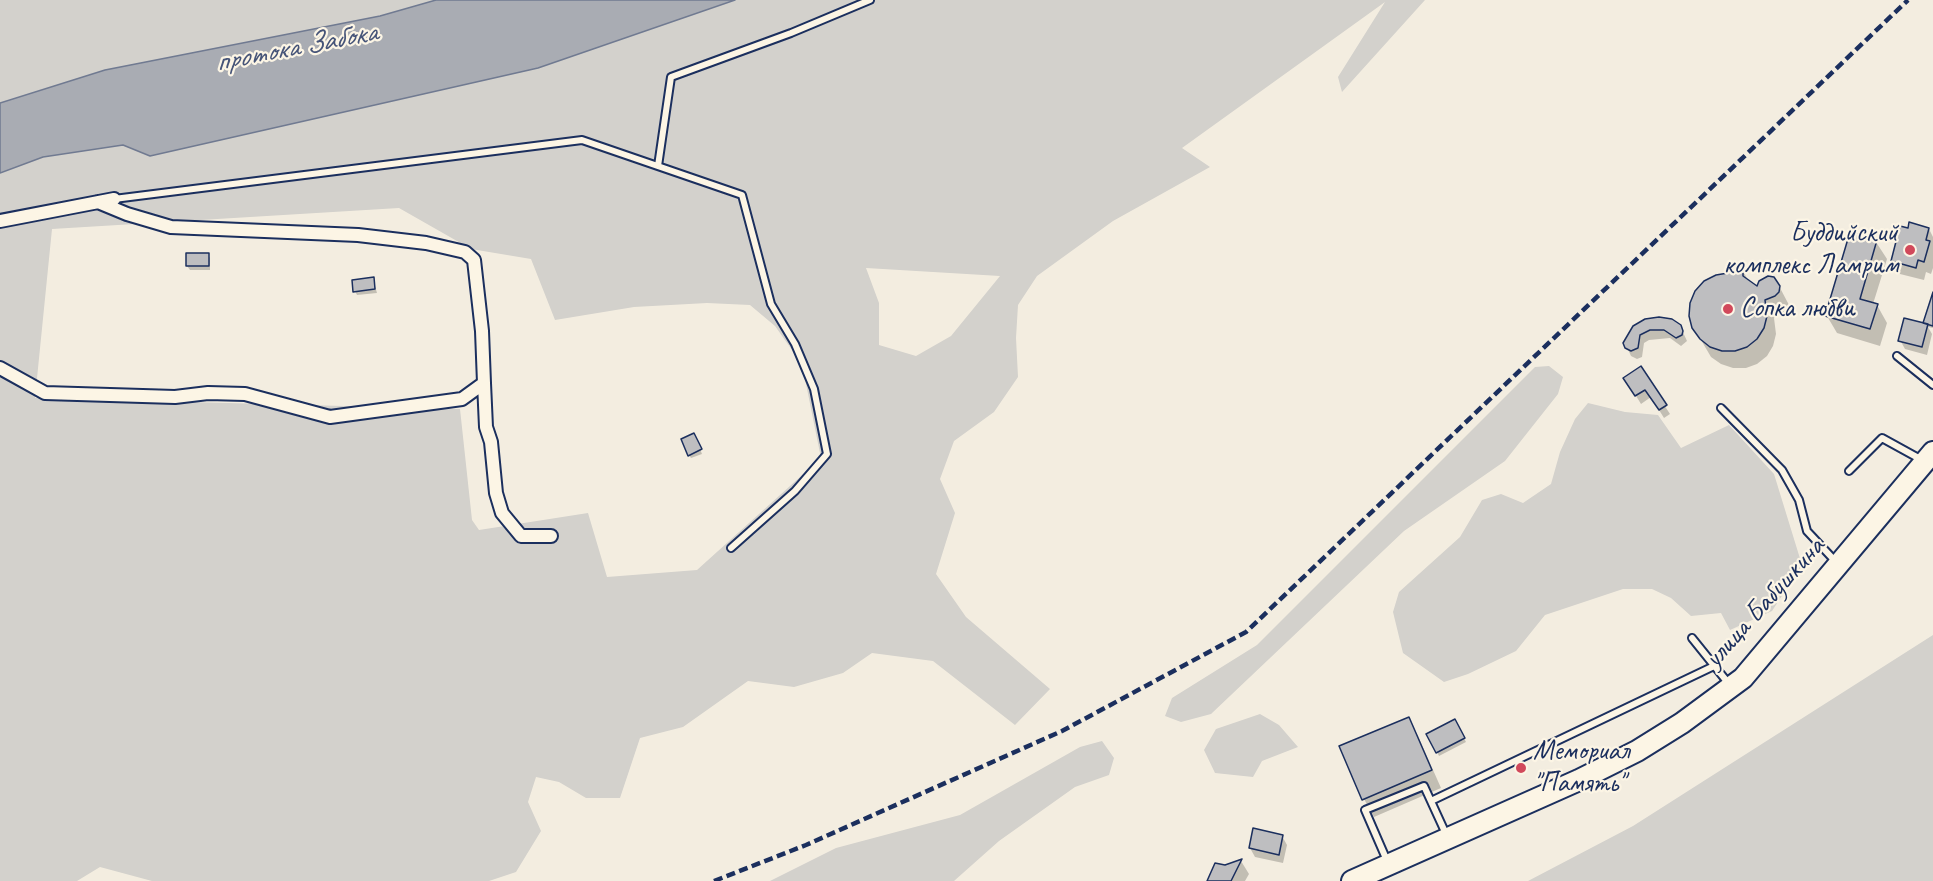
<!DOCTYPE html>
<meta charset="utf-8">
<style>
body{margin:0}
canvas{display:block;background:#f3ede0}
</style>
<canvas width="1933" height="881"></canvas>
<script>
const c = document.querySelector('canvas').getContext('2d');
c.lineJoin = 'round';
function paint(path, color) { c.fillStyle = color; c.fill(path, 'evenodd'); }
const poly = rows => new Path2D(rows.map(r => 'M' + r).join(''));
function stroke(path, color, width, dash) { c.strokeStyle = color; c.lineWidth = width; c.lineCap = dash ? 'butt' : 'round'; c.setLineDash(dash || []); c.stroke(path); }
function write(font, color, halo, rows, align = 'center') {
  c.font = font + ' Caveat,sans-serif'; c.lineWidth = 4.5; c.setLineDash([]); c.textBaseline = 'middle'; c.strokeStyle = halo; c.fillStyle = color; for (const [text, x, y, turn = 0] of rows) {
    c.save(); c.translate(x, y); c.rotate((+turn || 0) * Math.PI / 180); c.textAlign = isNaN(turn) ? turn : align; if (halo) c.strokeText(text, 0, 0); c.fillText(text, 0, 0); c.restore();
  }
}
paint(poly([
 [0,0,436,0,380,16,105,70,0,103],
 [735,0,1425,0,1342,92,1338,77,1385,2,1182,148,1210,167,1113,221,1037,276,1018,305,1016,338,1018,377,994,412,954,441,940,479,955,513,936,574,966,617,1050,689,1015,725,933,661,872,653,843,673,794,687,748,681,683,727,640,738,620,798,586,798,559,782,536,777,528,802,541,831,516,872,489,881,152,881,100,867,77,881,0,881,0,173,43,157,123,145,150,156,538,68],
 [399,208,471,249,531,259,555,320,634,307,707,303,750,305,775,326,802,364,821,458,697,570,607,577,588,513,479,530,472,520,460,409,35,398,52,229],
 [866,268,1000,276,951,336,916,356,879,345,879,303],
 [1549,366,1563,377,1558,394,1505,461,1404,531,1211,714,1181,722,1165,716,1172,698,1257,645,1535,367],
 [1588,403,1625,412,1658,415,1681,448,1729,425,1774,474,1802,565,1772,611,1730,630,1721,613,1691,616,1671,598,1652,589,1623,589,1545,615,1516,651,1468,674,1444,682,1403,653,1393,612,1399,592,1460,537,1482,500,1501,494,1523,503,1551,484,1560,452,1575,419],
 [1933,635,1933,881,1528,881,1633,826],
 [1260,714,1279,725,1298,747,1262,761,1253,777,1215,773,1204,750,1216,729],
 [1102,741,1114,758,1109,775,1075,787,999,841,954,881,770,881,836,848,960,815,1080,747]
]), '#d3d1cc');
const water = poly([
 [436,0,735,0,538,68,150,156,123,145,43,157,0,173,0,103,105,70,380,16,436,0]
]);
paint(water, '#a9acb3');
stroke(water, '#707a91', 1.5);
paint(poly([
 [1909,229,1929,229,1933,237,1933,268,1931,274,1926,272,1924,280,1900,274,1893,261],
 [1876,242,1887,259,1873,304,1877,305,1887,323,1880,346,1837,333,1827,316],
 [208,255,210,258,210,270,190,270,187,266],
 [1742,269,1749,282,1758,289,1779,286,1789,305,1785,314,1774,318,1776,334,1773,346,1767,356,1757,364,1746,368,1733,368,1721,364,1711,357,1694,328],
 [373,279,377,293,357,295,355,291],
 [1933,297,1933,328,1928,327,1932,334,1927,355,1905,349,1900,340,1924,325],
 [1680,326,1687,341,1681,346,1670,338,1649,340,1644,343,1642,357,1637,359,1631,356,1625,343,1634,327],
 [1640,368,1670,414,1664,418,1651,397,1641,404,1630,386],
 [696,439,702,454,691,458,689,455],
 [1408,719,1418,736,1441,788,1374,817,1364,799],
 [1455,721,1466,742,1439,756,1428,734],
 [1282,836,1287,845,1283,863,1255,857,1250,848],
 [1241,861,1249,874,1245,881,1209,881,1225,867]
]), '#0003');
const building = poly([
 [1909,222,1929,228,1926,240,1930,241,1924,262,1918,260,1916,268,1891,261,1900,226,1908,228,1909,222],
 [1850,232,1877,240,1860,299,1878,304,1870,329,1825,316,1850,232],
 [186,253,209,253,209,266,186,266,186,253],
 [1736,264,1743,268,1743,276,1757,286,1759,281,1768,276,1774,277,1780,286,1779,292,1775,296,1765,300,1767,316,1764,328,1757,339,1747,347,1735,351,1722,351,1710,347,1700,339,1692,328,1689,316,1690,303,1695,291,1704,281,1716,275,1728,273,1731,266,1736,264],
 [374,277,375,289,353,292,352,280,374,277],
 [1933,292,1933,326,1923,323,1933,292],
 [1659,317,1672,319,1681,325,1683,331,1682,335,1676,338,1664,330,1650,330,1640,335,1638,348,1631,351,1625,348,1623,343,1633,326,1645,319,1659,317],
 [1904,318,1928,324,1922,347,1898,341,1904,318],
 [1641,366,1667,405,1659,410,1645,390,1635,396,1623,378,1641,366],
 [694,433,702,449,688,456,681,439,694,433],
 [1409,717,1432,770,1362,800,1339,746,1409,717],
 [1455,719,1465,738,1436,753,1426,734,1455,719],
 [1253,828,1283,835,1279,855,1249,848,1253,828],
 [1242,859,1231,881,1207,881,1215,863,1225,865,1242,859]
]);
paint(building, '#bebec0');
stroke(building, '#1b2f5e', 1.5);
const lane = poly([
 [658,166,671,77,791,33,870,0],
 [114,199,582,140,742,195,771,304,795,344,814,389,827,454,795,491,731,548],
 [1897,356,1933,385],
 [1721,408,1782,470,1799,500,1807,531,1837,563],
 [1849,471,1882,438,1922,460],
 [1692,638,1729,684],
 [1431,801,1714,666],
 [1388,863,1365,810,1424,786,1446,834]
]);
const street = poly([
 [0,221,114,199],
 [0,368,45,393,175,397,208,393,245,394,330,417,462,399,484,383,482,331,474,260,465,252,426,243,358,235,171,227,127,214,98,202],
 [484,383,486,427,491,442,496,493,502,513,521,536,551,536]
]);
const primary = poly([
 [1352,881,1579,780,1637,751,1682,723,1743,678,1933,452]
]);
stroke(lane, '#1b2f5e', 10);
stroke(street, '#1b2f5e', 16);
stroke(primary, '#1b2f5e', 24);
stroke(lane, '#fcf5e5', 6);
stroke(street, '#fcf5e5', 12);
stroke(primary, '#fcf5e5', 20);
stroke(poly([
 [714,881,806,845,1062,731,1246,632,1908,0]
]), '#1b2f5e', 4.5, [9, 4.5]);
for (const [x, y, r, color] of [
 [1910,250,6,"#d1495b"],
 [1728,309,6,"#d1495b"],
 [1521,768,6,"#d1495b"]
]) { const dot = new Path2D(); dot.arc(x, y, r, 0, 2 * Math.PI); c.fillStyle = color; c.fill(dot); stroke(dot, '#fcf5e5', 2); }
write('28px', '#1b2f5e', '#fcf5e5', [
 ["Буддийский",1898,234,"right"],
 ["комплекс Ламрим",1898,266,"right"],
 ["Сопка любви",1740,309],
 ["Мемориал",1533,752],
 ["\"Память\"",1533,784]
], 'left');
write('28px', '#1b2f5e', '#fcf5e5', [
 ["улица Бабушкина",1765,603,-48]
]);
write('italic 30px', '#465478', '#fcf5e5', [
 ["протока Забока",296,48,-11]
]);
</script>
